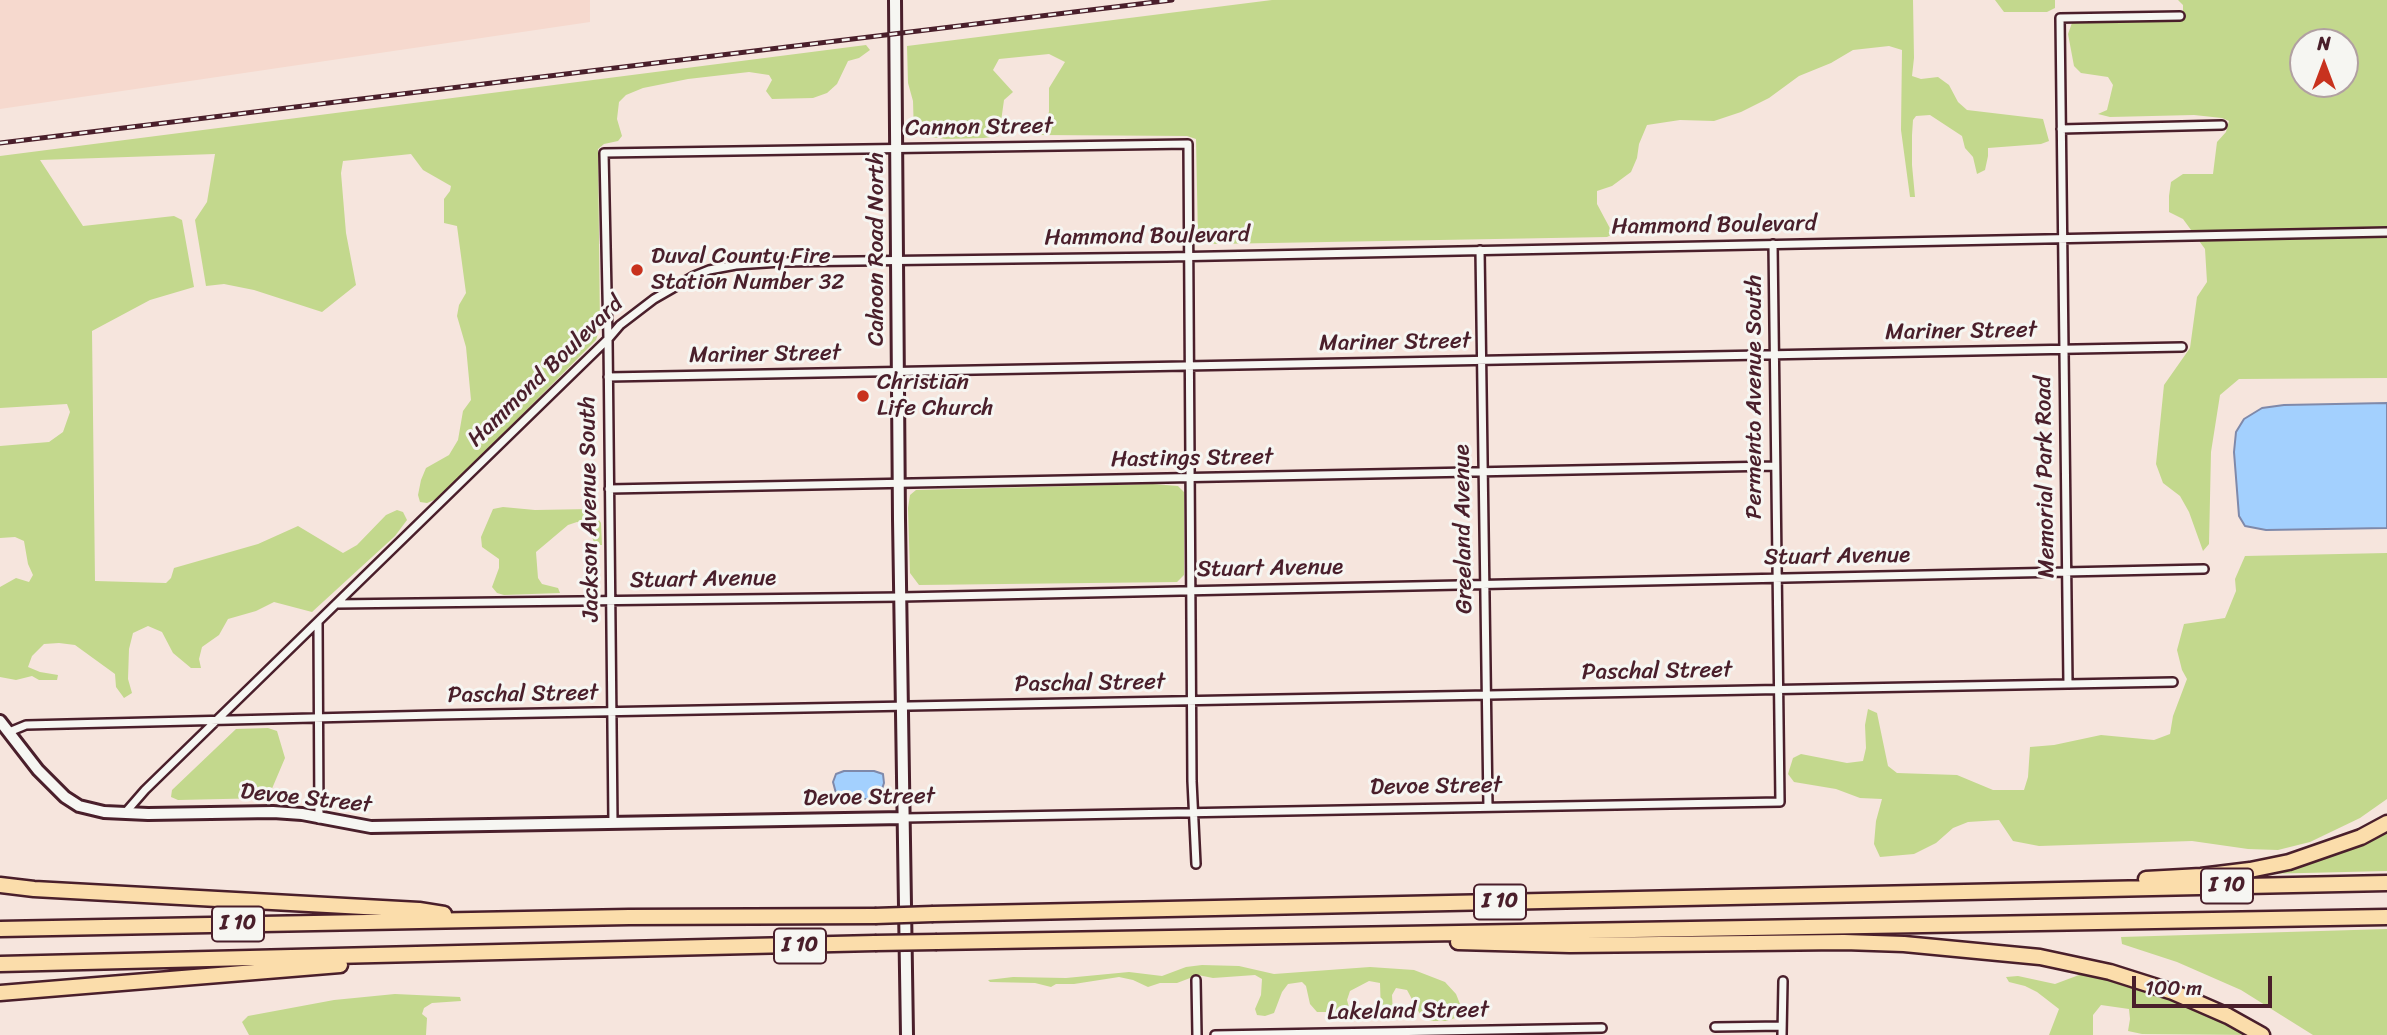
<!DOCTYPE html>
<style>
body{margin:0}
#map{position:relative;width:2387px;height:1035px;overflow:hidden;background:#f6e5dd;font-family:Sriracha,sans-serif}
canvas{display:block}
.north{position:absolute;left:2289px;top:28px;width:70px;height:70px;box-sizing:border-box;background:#f6f6f2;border:2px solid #b1a0a2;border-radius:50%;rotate:0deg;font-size:19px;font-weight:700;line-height:28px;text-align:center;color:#4a1f2b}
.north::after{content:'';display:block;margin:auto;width:24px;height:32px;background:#c8321e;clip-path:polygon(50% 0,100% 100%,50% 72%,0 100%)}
.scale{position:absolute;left:2132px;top:976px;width:140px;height:32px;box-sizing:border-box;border:4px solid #4a1f2b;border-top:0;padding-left:9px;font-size:21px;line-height:24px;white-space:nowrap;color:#4a1f2b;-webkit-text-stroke:5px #f6f6f2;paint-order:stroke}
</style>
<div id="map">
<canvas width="2387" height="1035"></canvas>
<div class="north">N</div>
<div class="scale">100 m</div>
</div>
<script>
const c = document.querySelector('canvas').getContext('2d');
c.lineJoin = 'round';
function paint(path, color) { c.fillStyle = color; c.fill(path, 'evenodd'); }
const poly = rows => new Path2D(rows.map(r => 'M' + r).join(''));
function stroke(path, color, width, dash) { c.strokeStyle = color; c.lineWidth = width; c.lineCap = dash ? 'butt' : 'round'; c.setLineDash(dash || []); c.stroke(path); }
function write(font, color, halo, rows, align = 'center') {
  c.font = font + ' Sriracha,sans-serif'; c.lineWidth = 6; c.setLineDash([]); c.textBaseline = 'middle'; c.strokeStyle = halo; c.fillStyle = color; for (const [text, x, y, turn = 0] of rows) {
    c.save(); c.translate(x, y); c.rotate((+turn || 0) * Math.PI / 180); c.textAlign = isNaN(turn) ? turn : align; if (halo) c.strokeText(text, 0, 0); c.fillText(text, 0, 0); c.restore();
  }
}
paint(poly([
 [0,0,590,0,590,22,0,109]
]), '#f6d9ce');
paint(poly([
 [1272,0,1913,0,1914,58,1912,76,1921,79,1938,77,1949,85,1958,102,1967,110,2043,119,2049,141,2041,144,1988,148,1988,156,1985,170,1977,174,1973,157,1965,148,1962,136,1930,115,1916,116,1913,120,1912,135,1912,165,1915,197,1910,197,1901,130,1902,50,1889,46,1853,50,1831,63,1799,76,1769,98,1741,112,1714,121,1680,120,1647,125,1639,144,1637,158,1631,172,1612,186,1597,191,1597,204,1613,234,1607,237,1215,244,1198,240,1196,139,1187,136,1041,135,1042,126,1049,112,1049,88,1065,62,1049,54,999,59,993,70,1013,92,1004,100,999,136,984,138,946,139,914,135,913,101,908,83,907,46],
 [1995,0,2055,0,2055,8,2047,12,2004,12],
 [2178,0,2387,0,2387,378,2239,379,2220,395,2211,452,2209,544,2203,551,2189,512,2180,496,2163,483,2156,464,2164,385,2190,348,2197,297,2207,282,2205,249,2183,219,2169,212,2169,196,2171,182,2183,174,2213,174,2217,142,2226,132,2229,121,2222,118,2194,115,2110,117,2098,114,2107,110,2113,85,2108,77,2081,73,2074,66,2068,34,2073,20,2183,21,2183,5],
 [2303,42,2345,42,2345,84,2303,84],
 [866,45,870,50,859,58,848,61,837,84,827,93,813,98,772,99,766,91,772,80,769,75,749,72,688,79,643,88,626,95,619,102,617,119,622,136,618,141,604,144,598,149,600,328,596,340,439,498,427,503,420,502,418,495,421,480,426,468,449,455,458,440,463,411,471,400,466,347,457,316,459,305,466,293,457,226,444,223,444,199,450,191,451,186,423,170,411,154,343,161,341,173,346,233,356,285,322,312,254,290,224,284,206,286,195,220,207,202,215,154,40,160,83,226,174,216,182,220,194,287,150,300,92,331,95,581,166,583,171,578,174,568,258,544,298,526,343,553,357,545,386,515,397,510,403,512,407,520,395,536,312,612,274,602,256,611,228,619,219,635,202,647,199,659,201,668,191,668,173,653,162,632,148,626,133,633,129,649,128,679,132,693,124,698,116,687,115,674,75,645,59,643,44,644,32,656,28,667,40,672,58,675,57,680,39,680,32,676,16,680,0,677,0,587,16,578,29,582,33,575,28,564,24,541,15,537,0,538,0,446,49,442,63,432,70,412,67,404,0,408,0,156],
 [1153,484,1178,486,1184,492,1184,575,1177,582,919,585,910,573,908,508,910,495,916,490],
 [503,507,535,510,592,509,601,523,602,545,595,545,592,537,592,529,587,524,577,522,568,525,536,552,538,578,542,584,558,588,560,593,504,595,497,593,492,587,499,568,499,559,482,547,481,537,493,509],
 [2387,553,2387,799,2360,818,2310,842,2278,850,2248,849,2192,841,2039,846,2013,841,1999,820,1968,822,1953,828,1936,843,1914,854,1880,857,1874,844,1876,821,1882,799,1860,798,1836,789,1794,782,1788,774,1793,758,1801,754,1847,763,1863,761,1866,748,1865,725,1868,709,1877,713,1888,766,1897,773,1957,775,1993,790,2024,790,2028,777,2030,747,2054,745,2101,735,2154,740,2170,734,2173,716,2187,679,2182,670,2177,650,2184,624,2225,618,2236,591,2235,579,2245,556],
 [268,728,277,731,285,758,268,798,178,800,171,797,172,790,236,729],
 [2387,826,2387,871,2262,874],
 [2387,929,2387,1035,2313,1035,2241,990,2177,962,2122,944,2121,937],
 [1202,965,1239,966,1274,974,1370,967,1414,970,1445,982,1456,994,1462,1009,1458,1017,1446,1021,1430,1021,1420,1014,1407,990,1396,988,1392,995,1393,1015,1385,1019,1381,1014,1380,983,1369,981,1350,991,1347,1000,1351,1015,1346,1016,1339,1012,1317,1012,1310,1004,1306,986,1302,982,1288,984,1282,992,1274,1013,1265,1016,1257,1015,1255,1009,1261,995,1262,979,1255,975,1213,978,1198,975,1177,983,1160,983,1148,987,1133,980,1119,977,1074,984,1056,984,1051,987,1035,983,990,982,988,980,1013,977,1066,978,1129,972,1162,976,1186,967],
 [2087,972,2203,1008,2256,1035,2142,1034,2128,1031,2130,1019,2129,1009,2101,1005,2093,1015,2093,1035,2049,1035,2059,1009,2037,992,2025,986,2009,982,2006,977,2018,976,2055,984],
 [395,994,460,997,461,1001,432,1003,424,1008,422,1014,427,1018,426,1035,249,1035,242,1022,248,1016,334,1000]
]), '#c3d88d');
const water = poly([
 [2387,403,2387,528,2266,530,2245,526,2239,516,2234,452,2236,432,2244,419,2262,408,2284,405,2387,403],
 [844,771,874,771,883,774,884,783,882,789,872,799,842,799,837,797,833,782,836,774,844,771]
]);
paint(water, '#a3d0fe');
stroke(water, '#7f89aa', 2);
const street = poly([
 [2061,129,2222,125],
 [1480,250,1488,807],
 [608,377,2182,347],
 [609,489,1775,466],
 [336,604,901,597,2204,569],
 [318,622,319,819],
 [2068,684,2060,18,2180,16],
 [9,732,26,725,436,715,2173,682],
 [125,813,145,790,608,339,620,325,654,299,694,276,709,270,736,265,781,262,1166,257,2387,232],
 [904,818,1780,802,1773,244],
 [613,823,608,339,604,153,1188,144,1192,781,1196,864],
 [1196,980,1197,1035],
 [1715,1027,1782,1026],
 [1215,1035,1602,1028],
 [1782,1035,1783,981]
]);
const secondary = poly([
 [895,0,899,519,907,1035],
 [0,721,38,770,65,797,79,806,104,812,148,814,273,812,302,814,371,827,904,818]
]);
const highway = poly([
 [2146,879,2201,876,2250,870,2289,862,2361,837,2387,823],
 [0,885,34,889,419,910,444,914],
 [933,914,2387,883],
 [0,929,629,917,875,916],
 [937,942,2387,917],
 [1458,942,1570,945,1844,942,1904,944,2040,957,2110,972,2173,992,2228,1016,2262,1035],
 [0,964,875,943],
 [0,993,340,965]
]);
stroke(street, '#4a1f2b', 12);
stroke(secondary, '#4a1f2b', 16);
stroke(highway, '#4a1f2b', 19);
stroke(street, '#f6f6f2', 7);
stroke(secondary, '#f6f6f2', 10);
stroke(highway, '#fbddab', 14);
const rail = poly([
 [0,143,1172,0]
]);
stroke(rail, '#4a1f2b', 5);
stroke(rail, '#f6f6f2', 2.5, [8]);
const highwayBridge = poly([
 [875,916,933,914],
 [875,943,937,942]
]);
stroke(highwayBridge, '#4a1f2b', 19, []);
stroke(highwayBridge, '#fbddab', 14);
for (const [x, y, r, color] of [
 [637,270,7,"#c8321e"],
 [863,396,7,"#c8321e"]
]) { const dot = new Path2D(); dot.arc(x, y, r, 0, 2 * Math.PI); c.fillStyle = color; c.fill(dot); stroke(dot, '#f6f6f2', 2.5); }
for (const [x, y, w] of [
 [2227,886,52],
 [1500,902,52],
 [238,924,52],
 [800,946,52]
]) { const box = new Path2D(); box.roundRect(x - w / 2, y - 17.5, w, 35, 5); c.fillStyle = '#f6f6f2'; c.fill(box); stroke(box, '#4a1f2b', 2); }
write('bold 21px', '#4a1f2b', null, [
 ["I 10",2227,886],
 ["I 10",1500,902],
 ["I 10",238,924],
 ["I 10",800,946]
]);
write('23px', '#4a1f2b', '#f6f6f2', [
 ["Cannon Street",979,128,-1],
 ["Hammond Boulevard",1714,226,-1],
 ["Hammond Boulevard",1147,237,-1],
 ["Cahoon Road North",877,249,-90],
 ["Mariner Street",1961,332,-1],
 ["Mariner Street",1395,343,-1],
 ["Mariner Street",765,355,-1],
 ["Hammond Boulevard",546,372,-44],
 ["Permento Avenue South",1755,397,-90],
 ["Hastings Street",1192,459,-1],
 ["Memorial Park Road",2046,477,-91],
 ["Jackson Avenue South",590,509,-91],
 ["Greeland Avenue",1464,529,-91],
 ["Stuart Avenue",1837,557,-1],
 ["Stuart Avenue",1270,569,-1],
 ["Stuart Avenue",703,580,-1],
 ["Paschal Street",1657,672,-1],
 ["Paschal Street",1090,684,-1],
 ["Paschal Street",523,695,-1],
 ["Devoe Street",1436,787,-1],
 ["Devoe Street",869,798,-1],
 ["Devoe Street",306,799,6],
 ["Lakeland Street",1408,1012,-1]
]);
write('23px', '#4a1f2b', '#f6f6f2', [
 ["Duval County Fire",651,257],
 ["Station Number 32",651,283],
 ["Christian",877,383],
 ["Life Church",877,409]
], 'left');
</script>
